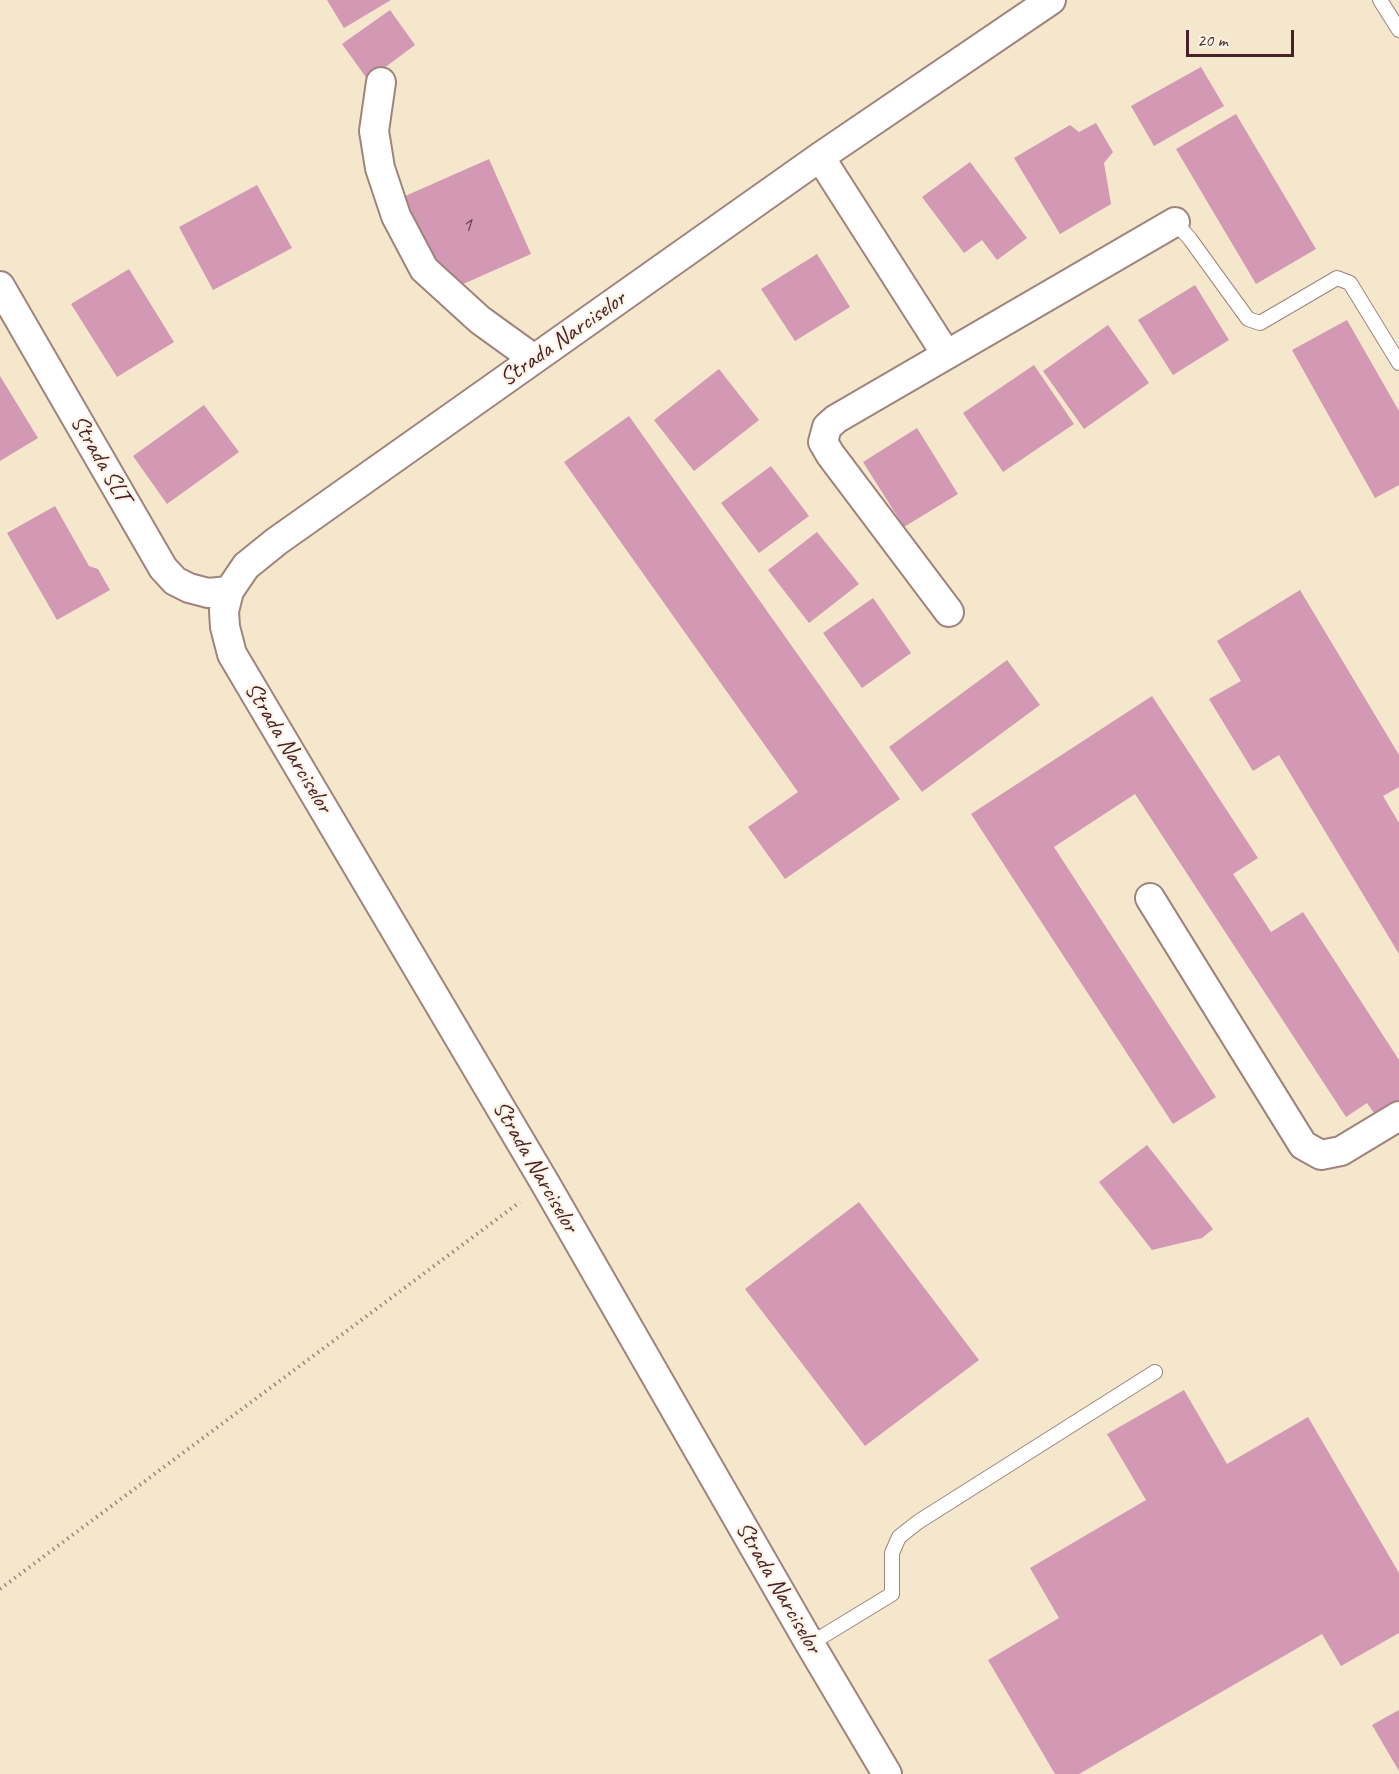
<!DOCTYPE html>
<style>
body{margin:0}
#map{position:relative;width:1399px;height:1774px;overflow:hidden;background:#f4e7cc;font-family:Caveat,sans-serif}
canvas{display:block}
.scale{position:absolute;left:1186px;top:30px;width:108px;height:27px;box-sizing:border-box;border:3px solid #4a1f2b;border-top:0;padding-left:8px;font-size:18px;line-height:21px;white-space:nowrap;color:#4a1f2b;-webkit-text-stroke:4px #fcf5e5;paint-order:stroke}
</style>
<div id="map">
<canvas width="1399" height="1774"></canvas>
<div class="scale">20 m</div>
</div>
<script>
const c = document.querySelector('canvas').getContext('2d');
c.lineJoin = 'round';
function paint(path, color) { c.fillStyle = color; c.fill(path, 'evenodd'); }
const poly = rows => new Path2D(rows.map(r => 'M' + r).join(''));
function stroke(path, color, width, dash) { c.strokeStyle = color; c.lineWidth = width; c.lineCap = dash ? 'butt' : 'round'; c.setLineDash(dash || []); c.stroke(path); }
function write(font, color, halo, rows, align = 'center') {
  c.font = font + ' Caveat,sans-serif'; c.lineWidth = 4.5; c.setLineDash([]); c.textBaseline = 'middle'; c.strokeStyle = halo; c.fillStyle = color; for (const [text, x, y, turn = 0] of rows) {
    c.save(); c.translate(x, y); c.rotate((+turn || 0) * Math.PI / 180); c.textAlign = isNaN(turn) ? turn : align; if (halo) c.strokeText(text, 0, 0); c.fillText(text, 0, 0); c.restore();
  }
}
paint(poly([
 [327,0,391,0,344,28],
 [390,10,415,45,368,80,342,44],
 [1201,67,1224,106,1154,146,1131,106],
 [1236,114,1316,249,1256,284,1176,149],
 [1096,123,1113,152,1104,163,1111,204,1060,234,1014,158,1070,125,1079,132],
 [489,159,531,254,445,292,403,197],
 [970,162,1027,238,997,260,982,240,964,253,922,197],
 [257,185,292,248,213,290,179,227],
 [817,254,850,307,795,341,761,289],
 [129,269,174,342,117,377,71,304],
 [1195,285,1229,340,1173,375,1138,320],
 [1347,320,1399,411,1399,485,1375,498,1292,350],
 [1108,325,1149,383,1084,429,1043,371],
 [1034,365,1074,424,1003,472,963,413],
 [719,369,759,420,694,471,654,420],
 [0,376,38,438,0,461],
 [204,405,239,452,167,504,133,456],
 [629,416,900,799,785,879,748,827,798,792,564,462],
 [917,428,958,494,904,527,863,462],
 [771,466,809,516,759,553,721,503],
 [55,506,89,566,98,569,110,590,57,620,7,533],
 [817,532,859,584,809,623,768,570],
 [1300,590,1399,755,1399,787,1383,796,1399,823,1399,954,1279,755,1253,771,1209,699,1241,681,1217,641],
 [873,598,911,653,862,688,823,633],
 [1007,660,1040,705,922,792,889,747],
 [1152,696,1258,858,1233,874,1271,932,1303,912,1399,1060,1399,1111,1381,1123,1367,1103,1346,1117,1135,794,1054,847,1216,1097,1173,1124,971,814],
 [1147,1145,1213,1229,1202,1238,1152,1250,1099,1182],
 [859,1202,979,1360,865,1446,745,1289],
 [1184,1390,1227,1464,1308,1417,1399,1573,1399,1633,1341,1666,1322,1634,1079,1774,1055,1774,988,1660,1059,1618,1030,1568,1146,1500,1107,1434],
 [1399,1710,1399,1771,1372,1725]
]), '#d298b4');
const service = poly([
 [1380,0,1399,30],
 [1175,222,1190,239,1248,319,1260,323,1337,278,1350,283,1399,363],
 [810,1644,892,1594,892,1553,899,1537,918,1522,1155,1372]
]);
const minor = poly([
 [381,82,374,131,380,168,396,216,424,269,480,320,534,359],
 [820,157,946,354],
 [0,286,163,568,175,581,189,588,208,593,229,591],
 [949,612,830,454,823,442,827,427,836,419,1175,222],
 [1150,898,1303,1145,1321,1155,1341,1151,1399,1116],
 [887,1774,810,1644,545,1183,232,654,225,627,224,611,229,591,246,566,277,541,820,157,1051,0]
]);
stroke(service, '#9f837c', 16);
stroke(minor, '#9f837c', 32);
stroke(poly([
 [0,1589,520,1202]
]), '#9f837c', 4, [1.5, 4.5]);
stroke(service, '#fff', 14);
stroke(minor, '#fff', 28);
write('21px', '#6c3d4d', null, [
 ["1",467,225]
]);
write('24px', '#4a1f2b', '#fcf5e5', [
 ["Strada Narciselor",563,339,-35],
 ["Strada SLT",100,459,60],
 ["Strada Narciselor",288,748,59],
 ["Strada Narciselor",535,1167,60],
 ["Strada Narciselor",778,1588,60]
]);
</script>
